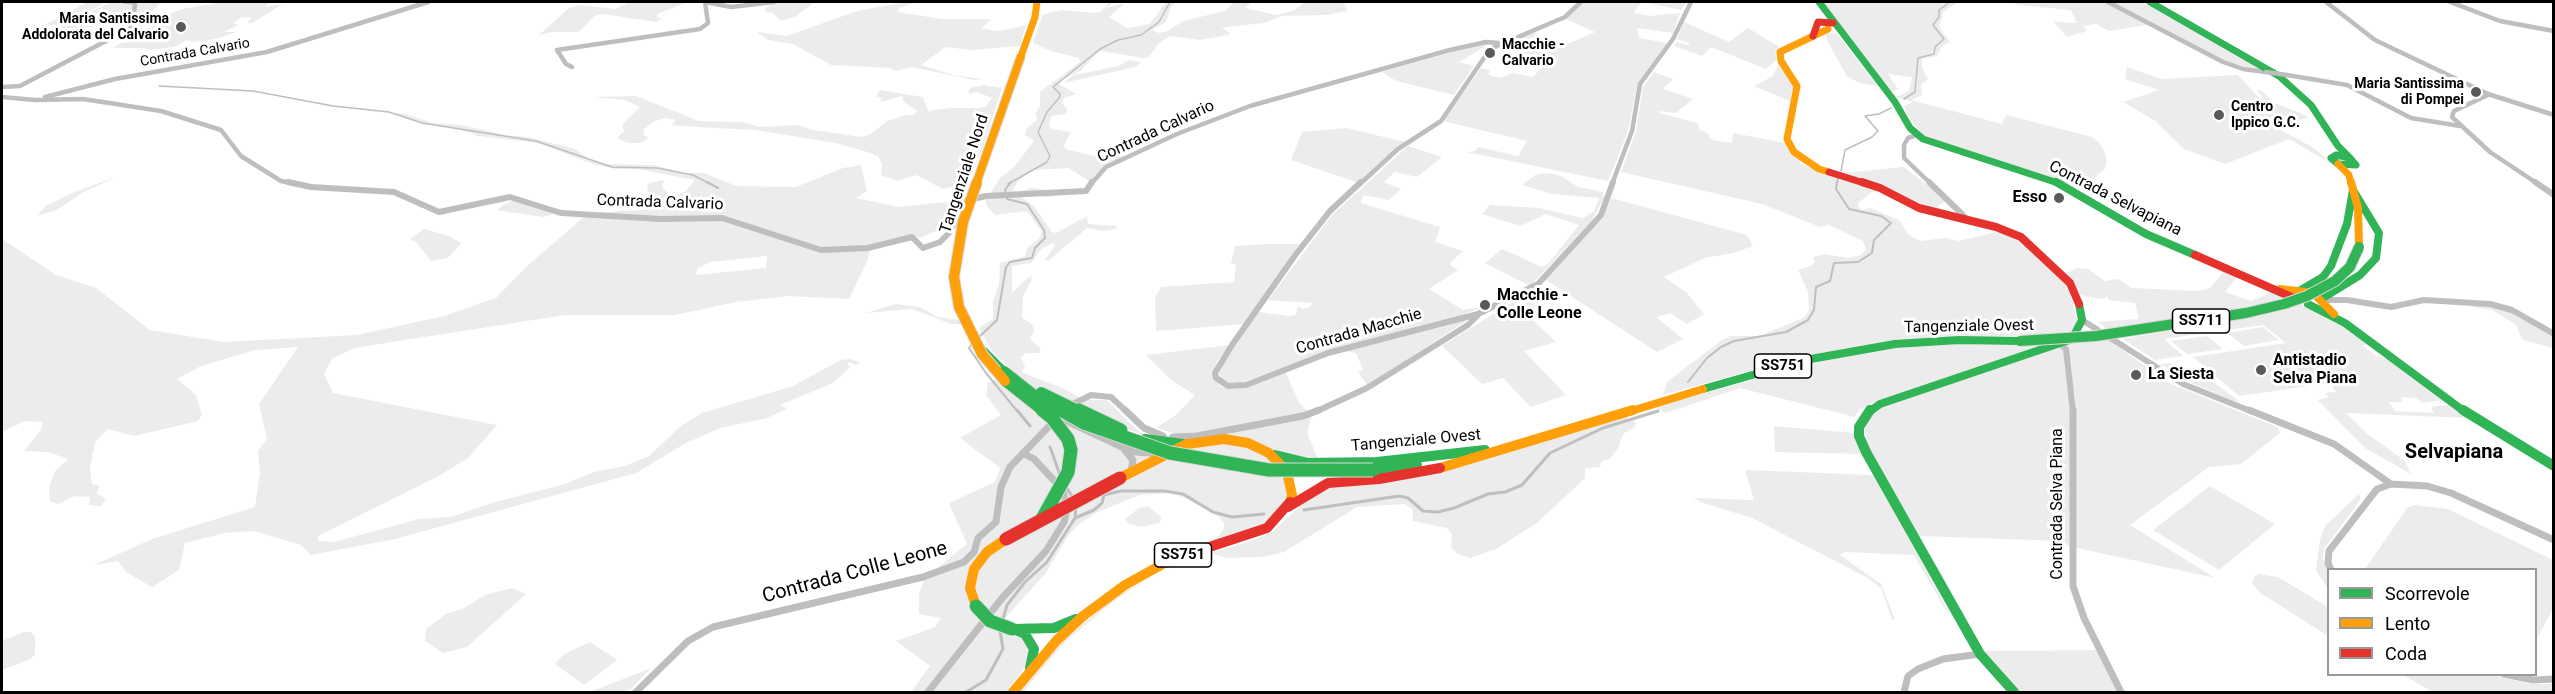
<!DOCTYPE html>
<style>
body{margin:0}
#map{position:relative;width:2555px;height:694px;overflow:hidden;background:#fff;font-family:Roboto,sans-serif}
canvas{display:block}
.frame{position:absolute;inset:0;border:3px solid #000;pointer-events:none}
.legend{position:absolute;left:2327px;top:568px;width:210px;height:108px;box-sizing:border-box;background:#fff;border:2px solid #999;margin:0;padding:8px 10px;list-style:none;font-size:18px;color:#000}
.legend li{display:flex;align-items:center;gap:12px;height:30px}
.legend b{width:30px;border:2px solid #999}
</style>
<div id="map">
<canvas width="2555" height="694"></canvas>
<div class="frame"></div>
<ul class="legend">
<li><b style="height:8px;background:#30b455"></b>Scorrevole</li>
<li><b style="height:8px;background:#ff9f0a"></b>Lento</li>
<li><b style="height:8px;background:#e5322d"></b>Coda</li>
</ul>
</div>
<script>
const c = document.querySelector('canvas').getContext('2d');
c.lineJoin = 'round';
function paint(path, color) { c.fillStyle = color; c.fill(path, 'evenodd'); }
const poly = rows => new Path2D(rows.map(r => 'M' + r).join(''));
function stroke(path, color, width, dash) { c.strokeStyle = color; c.lineWidth = width; c.lineCap = dash ? 'butt' : 'round'; c.setLineDash(dash || []); c.stroke(path); }
function write(font, color, halo, rows, align = 'center') {
  c.font = font + ' Roboto,sans-serif'; c.lineWidth = 6; c.setLineDash([]); c.textBaseline = 'middle'; c.strokeStyle = halo; c.fillStyle = color; for (const [text, x, y, turn = 0] of rows) {
    c.save(); c.translate(x, y); c.rotate((+turn || 0) * Math.PI / 180); c.textAlign = isNaN(turn) ? turn : align; if (halo) c.strokeText(text, 0, 0); c.fillText(text, 0, 0); c.restore();
  }
}
paint(poly([
 [88,2,107,2,78,17,78,21,98,22,80,17,109,3,161,2,151,13,137,19,72,30,62,29,62,25,44,25],
 [224,2,270,2,265,7,283,4,252,23,248,23,251,17,240,18,233,23,238,25,224,32,236,32,216,39,193,42,187,40,174,47,149,50,144,48,113,48,121,43,149,40,150,38,142,39,151,30,149,29,169,18,164,16,182,9],
 [630,2,688,2,657,14,658,18,664,18,656,22,603,14,594,16,579,32,552,32,539,35,569,8,580,5,615,9],
 [774,2,815,2,796,16,781,21,773,13,766,12,765,9],
 [907,2,917,2,899,8,897,12,942,19,991,19,981,29,1001,31,1026,25,1020,46,971,50,946,47,921,65,953,75,983,79,974,80,912,67,895,71,891,68,831,65,793,44,768,40,757,32,787,36,857,11],
 [1110,2,1113,2,1106,8,1125,3,1109,17,1127,28,1150,24,1166,2,1176,2,1171,7,1166,22,1152,30,1159,33,1168,31,1183,21,1225,11,1235,2,1252,2,1245,8,1277,15,1295,10,1305,2,1343,2,1347,11,1325,15,1282,16,1264,23,1225,27,1222,28,1230,33,1228,35,1200,40,1170,36,1158,44,1149,57,1144,58,1100,51,1080,71,1062,80,1059,84,1076,94,1064,98,1062,103,1067,109,1066,114,1051,116,1049,125,1051,129,1071,132,1064,145,1065,149,1099,157,1126,156,1102,168,1090,182,1069,168,1034,170,1019,180,1013,190,1018,192,1031,188,1078,193,1048,197,1016,194,1033,205,1052,232,1056,233,1087,216,1088,224,1117,226,1115,229,1103,231,1087,228,1048,261,1045,260,1055,245,1053,243,1041,249,1031,263,1012,266,1012,293,1023,282,1031,276,1032,279,1023,297,1022,318,1032,324,1034,331,1030,339,1041,349,1039,353,1026,353,1021,357,1025,367,1021,372,1062,388,1084,400,1107,400,1136,429,1144,434,1161,436,1176,434,1156,428,1177,414,1195,395,1171,380,1146,355,1230,345,1217,362,1213,376,1216,381,1222,387,1236,389,1285,371,1299,403,1312,415,1307,433,1319,461,1283,455,1238,438,1211,436,1171,441,1158,440,1123,428,1120,432,1131,437,1156,445,1176,446,1118,476,1122,480,1188,446,1224,442,1247,446,1267,455,1284,473,1288,485,1289,496,1272,522,1257,532,1207,544,1218,537,1224,528,1224,523,1219,517,1187,499,1171,493,1139,495,1098,512,1079,524,1068,536,1045,574,997,627,1019,635,1030,649,1028,663,1006,692,911,692,930,666,896,641,935,627,941,618,919,614,919,594,925,578,967,544,949,503,995,482,1000,468,960,438,1001,415,986,395,988,382,1016,373,993,353,979,328,993,319,993,302,999,285,1000,263,1025,256,1027,248,1040,238,1041,231,1027,211,995,215,986,205,986,200,1000,178,1014,167,1034,141,1025,135,1027,128,1038,119,1035,114,1040,106,1040,92,1080,62,1079,58,1051,51,1033,43,1042,17,1041,15,1061,10,1095,13,1101,12],
 [1005,537,1008,541,990,554,979,570,975,588,981,604,973,608,967,589,971,569,984,551],
 [1585,2,1686,2,1681,10,1642,2,1633,13,1651,16,1680,13,1673,33,1637,28,1639,38,1668,43,1637,86,1628,131,1608,181,1467,152,1475,151,1478,147,1518,156,1527,141,1443,121,1481,68,1490,70,1488,75,1500,78,1513,73,1533,77,1545,64,1500,46,1534,32,1537,34,1534,36,1558,48,1595,32,1566,19],
 [1824,2,1958,2,1943,12,1939,27,1950,42,1942,46,1937,56,1922,59,1922,68,1928,79,1921,85,1922,95,1911,100,2002,124,2006,115,2092,137,2099,142,2104,151,2107,160,2105,169,2080,189,2053,178,1930,139,1922,134,1907,114,1904,106,1913,102,1896,97,1909,91,1912,77,1888,74,1898,89,1891,92,1824,5],
 [2011,2,2107,2,2152,24,2109,31,2096,24,2083,26,2087,31,2067,37,2054,22,2077,23,2071,10,2018,5],
 [2111,2,2142,2,2266,71,2229,63],
 [1684,22,1729,42,1748,28,1781,48,1775,53,1777,59,1766,69,1711,47,1702,56,1674,46,1676,42,1688,45,1690,43,1677,39],
 [1826,32,1837,34,1878,86,1859,83,1847,76,1827,41],
 [1485,43,1489,44,1459,62,1474,66,1454,95,1396,81,1382,72],
 [1129,60,1141,62,1135,67,1063,83,1074,75,1118,66],
 [1779,62,1794,86,1790,101,1754,86,1773,76],
 [2127,67,2161,79,2238,75,2259,98,2263,98,2257,90,2262,91,2275,103,2309,117,2277,128,2314,148,2332,164,2289,139,2225,164,2184,149,2154,120,2123,102,2159,90,2125,79],
 [1654,72,1673,79,1663,89,1693,99,1676,113,1659,111,1659,113,1698,123,1699,129,1707,133,1712,140,1732,143,1733,133,1785,143,1800,160,1800,164,1878,191,1872,192,1858,203,1858,206,1862,210,1870,208,1899,220,1909,235,1921,241,1946,238,1958,241,2001,231,2023,241,2068,286,2077,321,2072,335,1960,337,1789,360,1663,395,1667,382,1722,340,1731,336,1759,336,1801,319,1806,315,1809,310,1808,292,1798,270,1813,265,1815,262,1813,257,1825,254,1848,258,1861,255,1866,249,1863,241,1829,225,1820,227,1762,204,1621,172,1636,131,1643,87],
 [984,85,1002,88,983,147,965,191,950,187,943,189,916,175,898,181,881,175,882,164,878,156,864,151,836,143,755,130,679,126,672,125,676,120,665,118,655,121,644,129,644,135,648,138,641,143,628,143,617,138,624,131,622,125,640,107,625,100,592,97,636,96,699,121,743,122,759,127,798,125,813,130,862,137,871,134,887,121,906,115,914,115,917,111,904,102,902,96,880,102,882,98,876,96,880,90,923,97,928,111,950,108,981,108,986,106,992,98,977,92,970,94,968,91,972,87],
 [350,108,405,114,433,123,462,125,505,135,528,137,575,149,590,160,602,164,654,165,681,173,704,173,736,186,796,187,843,168,861,165,867,191,856,198,899,207,956,201,949,221,938,230,920,238,914,235,870,246,868,259,849,299,788,296,736,302,675,315,565,315,354,348,332,359,324,374,333,393,497,425,468,458,435,478,318,536,318,541,334,542,419,519,451,517,492,503,565,484,594,472,625,466,649,456,681,426,702,413,793,386,841,360,850,359,861,363,855,365,849,362,847,365,851,366,833,383,780,405,787,409,767,418,721,428,686,443,636,473,395,539,311,555,301,545,254,531,225,533,185,543,179,570,152,587,126,572,118,561,94,565,152,539,255,507,260,472,258,451,267,439,259,404,298,347,255,350,201,366,177,379,196,395,202,415,198,421,134,436,108,429,95,442,90,468,92,484,100,486,96,493,106,499,101,506,89,505,90,497,75,496,58,504,50,501,49,487,55,471,68,459,48,452,24,451,41,430,43,422,25,421,2,432,2,239,56,275,96,288,150,330,223,342,357,335,444,316,496,298,526,267,585,216,616,211,643,210,651,203,647,189,649,183,664,180,662,187,671,197,686,191,695,180,638,169,616,169,593,164,538,143,478,136,457,128,424,124,391,113],
 [767,256,766,268,696,275,698,268,711,262],
 [1346,128,1405,142,1359,183,1291,160,1302,132],
 [1408,146,1442,157,1417,177,1395,172,1384,182,1401,189,1389,200,1363,195,1361,203,1440,227,1435,242,1463,251,1449,264,1458,270,1429,289,1463,310,1485,306,1460,316,1468,320,1367,385,1358,372,1363,370,1356,353,1346,351,1326,351,1241,383,1231,384,1219,378,1220,368,1258,312,1289,316,1296,315,1298,306,1303,309,1310,307,1312,303,1268,300,1332,215],
 [1904,167,1947,200,1938,206,1943,213,1841,173],
 [1548,173,1561,176,1578,187,1604,192,1602,196,1605,196,1592,220,1530,286,1485,263,1502,249,1542,267,1548,264,1579,225,1546,214,1520,226,1482,214,1490,205,1539,208,1583,218,1594,211,1599,198,1552,194,1522,185,1535,175],
 [116,177,82,193,57,210,36,216,46,206,74,192],
 [1611,198,1747,235,1753,246,1733,253,1705,258,1664,277,1687,293,1704,314,1687,324,1670,313,1656,317,1683,339,1657,352,1546,280,1604,215],
 [515,199,554,214,543,217,496,210],
 [424,229,449,236,461,243,448,258,431,261,416,242,410,239],
 [1271,244,1299,244,1245,324,1156,331,1155,298,1161,287,1234,282,1236,264,1231,264,1235,246],
 [2077,268,2088,269,2105,281,2118,279,2132,288,2199,291,2210,288,2223,273,2221,270,2237,277,2225,292,2251,301,2273,292,2288,298,2257,306,2108,330,2098,322,2139,319,2135,303,2108,300,2108,296,2102,299,2080,295,2067,273],
 [1522,296,1536,306,1524,312,1556,342,1524,351,1566,395,1531,407,1503,378,1482,384,1442,346],
 [2467,303,2501,307,2553,336,2553,348,2523,340,2516,325,2492,310,2472,307],
 [896,304,920,307,937,317,961,320,962,324,951,324,912,309,866,313],
 [2301,304,2336,321,2368,342,2363,346,2376,356,2388,359,2442,400,2423,403,2416,398,2400,397,2403,402,2388,402,2396,411,2434,413,2431,409,2434,406,2448,405,2469,418,2346,413,2366,433,2405,461,2411,474,2365,448,2318,400,2329,397,2324,393,2336,392,2330,383,2239,396,2193,357,2286,343,2263,325,2164,339,2183,356,2155,360,2123,339,2252,317],
 [2263,327,2279,340,2244,346,2228,333],
 [2207,336,2223,349,2187,354,2171,341],
 [2107,339,2169,383,2277,427,2280,433,2241,464,2209,467,2130,525,2215,578,2068,546,2064,541,1919,536,1868,448,1864,425,1867,416,1883,407,2073,342],
 [2052,343,1875,402,1859,410,1855,417,1740,388,1666,413,1654,407,1813,363,1880,349,1942,344],
 [2170,363,2203,375,2238,400,2236,402,2192,383,2160,364],
 [1625,416,1636,423,1635,427,1623,434,1618,448,1610,459,1602,461,1600,467,1585,468,1585,478,1537,523,1496,549,1470,558,1458,554,1451,548,1452,535,1447,528,1413,521,1413,510,1404,504,1357,507,1284,552,1262,557,1226,558,1215,554,1184,561,1153,576,1118,598,1066,641,1023,692,1019,692,1064,640,1114,598,1177,563,1257,539,1272,532,1318,489,1377,482],
 [1774,426,1854,433,1863,454,1775,452],
 [1745,470,1874,475,1952,618,1943,606,1914,555,1845,552,1840,555,1881,584,1895,620,1892,620,1881,588,1866,577,1752,518,1703,503,1693,498,1754,500],
 [2210,486,2275,524,2219,570,2153,530],
 [2359,494,2361,499,2324,549,2323,559,2328,574,2328,589,2316,570,2320,540,2325,526],
 [2415,505,2448,509,2553,560,2553,609,2536,640,2536,570,2365,569,2408,507],
 [1148,506,1162,518,1159,523,1141,527,1130,524,1125,519,1139,508],
 [2259,574,2278,577,2328,607,2328,636,2259,592,2252,583,2255,576],
 [512,588,526,594,467,647,443,653,425,641,426,629,446,614,464,608,485,595],
 [23,632,31,632,35,637,35,654,31,659,2,670,2,641],
 [590,642,617,660,584,685,555,664,564,654],
 [2104,650,2122,692,2018,692,1982,651],
 [651,668,631,689,621,692,590,692],
 [2403,675,2492,675,2530,684,2553,684,2553,692,2433,692]
]), '#ececec');
stroke(poly([
 [159,86,253,91,333,106,389,112,422,123,536,141,612,167,657,168,693,175,710,184],
 [1904,99,1915,92,1918,58,1934,54,1935,47,1944,39,1933,25,1939,17,1939,10,1950,2],
 [1841,171,1845,150,1872,137,1878,131,1865,116,1879,114,1891,108],
 [1008,184,1047,162,1050,156,1038,132,1047,112,1059,98,1060,94,1053,87,1100,49,1118,40,1141,35,1159,22,1170,2],
 [1837,184,1838,178]
]), '#bfbfbf', 1.5);
stroke(poly([
 [707,182,718,188],
 [978,338,997,320,1006,267,1010,262,1032,258,1035,248,1045,238,1044,230,1027,204,1007,199,1005,190,1011,182],
 [972,344,969,348,986,373,1018,412],
 [1688,382,1707,358,1721,347,1734,341,1786,332,1808,320,1814,310,1816,287,1830,281,1834,263,1858,262,1872,253,1874,240,1891,223,1881,216,1849,209,1836,189,1837,182],
 [1656,412,1658,411]
]), '#bfbfbf', 2);
stroke(poly([
 [1017,410,1030,426],
 [1050,447,1060,475],
 [1065,485,1073,498],
 [1304,510,1399,496,1408,498,1423,511,1438,512,1454,508,1488,494,1505,492,1522,485,1550,453,1603,428,1658,411],
 [1075,518,1076,506],
 [1003,619,1007,605,1025,582,1047,562,1075,518,1094,510,1102,503,1104,495,1121,491,1164,491,1183,494,1213,512,1232,517,1264,514],
 [966,692,986,680,1003,649,1000,631]
]), '#bfbfbf', 3);
stroke(poly([
 [126,2,135,2,134,14,148,19],
 [2108,2,2223,62,2243,69,2266,72],
 [2326,2,2375,40,2488,94,2554,115],
 [2450,2,2500,21,2554,31],
 [572,67,566,64,557,50,700,29,708,23,705,2,731,7,774,2],
 [2287,75,2347,85,2411,118,2460,126],
 [2,87,20,86,148,19],
 [2488,95,2454,111,2452,117,2490,152,2538,184],
 [2,97,35,100],
 [45,97,115,79,267,52,428,2],
 [33,100,83,99,161,111,221,130,241,156,281,181,296,184],
 [1917,135,1908,138,1904,145,1904,158,1931,184],
 [1091,184,1106,167,1177,134,1250,106,1450,50,1486,42,1499,43],
 [1360,184,1398,149,1441,121,1490,49,1565,17,1581,2],
 [1612,184,1632,131,1640,84,1673,39,1691,2]
]), '#bebebe', 4.5);
stroke(poly([
 [288,182,311,187,394,192,439,212,510,197,561,213,661,219,722,218,821,250,868,248,912,237,923,248,940,242,949,233,956,220,956,210,965,201,986,196,1086,191,1092,182],
 [1361,182,1330,211,1296,254,1232,345,1215,373,1216,378,1228,386,1246,385,1328,353,1478,314,1538,284,1601,215,1613,182],
 [1929,182,1967,219],
 [2535,182,2554,195],
 [2322,300,2347,300,2391,307,2424,300,2490,304,2512,310,2554,334],
 [2082,320,2183,384,2253,412],
 [2060,344,2066,349,2073,412],
 [1069,406,1091,395,1111,397,1127,412],
 [1315,412,1367,388,1468,325,1478,315]
]), '#bebebe', 6);
stroke(poly([
 [1125,410,1144,428,1163,436],
 [2073,410,2073,586,2084,618,2121,692],
 [2249,410,2334,444,2391,484],
 [1058,417,1122,447,1136,452,1160,454],
 [1173,437,1197,436,1303,416,1319,410],
 [1124,449,1133,460,1131,471],
 [2331,570,2328,563,2329,551,2377,489,2391,484,2427,486,2451,493,2554,540],
 [2504,674,2533,680,2554,679],
 [636,692,688,641,713,627,923,577,964,562,974,552,978,538,996,522,1001,487,1010,467,1055,420],
 [928,692,1003,597,1046,551,1064,522,1067,510,1063,490,1034,459,1023,453],
 [1904,692,1908,676,1918,669,1943,659,1980,654]
]), '#bebebe', 7);
stroke(poly([
 [1819,2,1895,102,1910,128,1923,139,2061,184],
 [2150,2,2279,76,2311,105,2338,146,2350,158],
 [2336,155,2350,158,2356,165,2338,164,2331,158,2336,155]
]), '#30b455', 7);
stroke(poly([
 [2056,182,2146,234,2195,255],
 [2301,290,2323,277,2331,266,2347,224,2353,190],
 [2321,299,2360,275,2376,258,2379,233,2353,190],
 [2308,304,2345,323,2465,412],
 [983,350,1004,371],
 [1703,389,1805,360,1895,344,1959,340,2020,341],
 [1869,412,1880,404,2072,339,2082,320,2079,304]
]), '#30b455', 8);
stroke(poly([
 [1870,410,1859,427,1859,436,1866,452,1980,654,2014,692],
 [2463,410,2554,466],
 [1145,439,1183,444],
 [1275,455,1308,463,1377,462,1485,450],
 [1373,470,1417,465],
 [1012,629,1054,628,1076,619],
 [1018,631,1025,634,1034,649,1030,668]
]), '#30b455', 10);
stroke(poly([
 [1828,29,1780,52,1781,61,1797,86,1787,139,1794,152,1819,169,1829,172],
 [1021,56,1035,17,1037,2],
 [2338,164,2349,175,2351,184]
]), '#ff9f0a', 7);
stroke(poly([
 [2351,182,2358,208,2359,247],
 [2280,289,2313,293,2334,314],
 [1628,412,1703,389]
]), '#ff9f0a', 8);
stroke(poly([
 [1440,468,1633,410],
 [1120,478,1187,444,1224,439,1248,443,1269,453,1287,472,1292,495,1290,502],
 [976,606,970,588,974,569,987,552,1006,539],
 [1013,692,1057,640,1083,616,1125,585,1170,560]
]), '#ff9f0a', 10);
stroke(poly([
 [1813,36,1818,22,1833,23],
 [1829,172,1867,184]
]), '#e5322d', 7);
stroke(poly([
 [1862,182,1880,188,1919,208,1996,227,2021,237,2070,283,2079,304],
 [2195,255,2296,299]
]), '#e5322d', 8);
stroke(poly([
 [1288,507,1328,483,1379,479,1440,468],
 [1170,560,1267,528,1290,502]
]), '#e5322d', 10);
const fastBridgeFar1 = poly([
 [2020,341,2096,336,2246,313,2284,304,2307,296,2335,281,2350,267,2359,247],
 [1004,371,1037,397,1064,412],
 [1005,381,1044,412],
 [1041,392,1082,412]
]);
const fastBridge = poly([
 [1061,410,1084,423,1170,453,1269,470,1373,470],
 [1079,410,1121,430],
 [1042,519,1068,472,1071,450,1068,439,1052,418,1042,410],
 [976,606,990,621,1012,629]
]);
const slowBridgeFar1 = poly([
 [976,184,1021,56]
]);
const slowBridge = poly([
 [977,182,963,222,954,277,959,307,982,354,1005,381]
]);
const jamBridge = poly([
 [1006,539,1120,478]
]);
stroke(fastBridgeFar1, '#dbdbdb', 12, []);
stroke(fastBridge, '#dbdbdb', 15, []);
stroke(slowBridgeFar1, '#dbdbdb', 10, []);
stroke(slowBridge, '#dbdbdb', 12, []);
stroke(jamBridge, '#dbdbdb', 15, []);
stroke(poly([
 [2266,72,2287,75]
]), '#bebebe', 4.5);
stroke(fastBridgeFar1, '#30b455', 10);
stroke(fastBridge, '#30b455', 13);
stroke(slowBridgeFar1, '#ff9f0a', 8);
stroke(slowBridge, '#ff9f0a', 10);
stroke(jamBridge, '#e5322d', 13);
for (const [x, y, r, color] of [
 [181,27,6,"#595959"],
 [1490,53,6,"#595959"],
 [2476,92,6,"#595959"],
 [2219,115,6,"#595959"],
 [2059,198,6,"#595959"],
 [1485,305,6,"#595959"],
 [2261,370,6,"#595959"],
 [2136,375,6,"#595959"]
]) { const dot = new Path2D(); dot.arc(x, y, r, 0, 2 * Math.PI); c.fillStyle = color; c.fill(dot); stroke(dot, '#fff', 2); }
write('bold 14px', '#000', '#fff', [
 ["Maria Santissima",169,19],
 ["Addolorata del Calvario",169,35],
 ["Macchie -",1502,45,"left"],
 ["Calvario",1502,61,"left"],
 ["Maria Santissima",2464,84],
 ["di Pompei",2464,100],
 ["Centro",2231,107,"left"],
 ["Ippico G.C.",2231,123,"left"]
], 'right');
write('14px', '#000', '#fff', [
 ["Contrada Calvario",195,53,-10]
]);
for (const [x, y, w] of [
 [2201,321,57],
 [1783,366,57],
 [1183,555,57]
]) { const box = new Path2D(); box.roundRect(x - w / 2, y - 12, w, 24, 4.5); c.fillStyle = '#fff'; c.fill(box); stroke(box, '#000', 1.5); }
write('bold 15px', '#000', null, [
 ["SS711",2201,321],
 ["SS751",1783,366],
 ["SS751",1183,555]
]);
write('16px', '#000', '#fff', [
 ["Contrada Calvario",1156,132,-25],
 ["Tangenziale Nord",965,174,-72],
 ["Contrada Selvapiana",2115,199,27],
 ["Contrada Calvario",660,203,2],
 ["Tangenziale Ovest",1969,327,-1],
 ["Contrada Macchie",1359,332,-16],
 ["Tangenziale Ovest",1416,441,-5],
 ["Contrada Selva Piana",2058,504,-90]
]);
write('bold 16px', '#000', '#fff', [
 ["Esso",2047,198,"right"],
 ["Macchie -",1497,296],
 ["Colle Leone",1497,314],
 ["Antistadio",2273,361],
 ["Selva Piana",2273,379],
 ["La Siesta",2148,375]
], 'left');
write('bold 20px', '#000', '#fff', [
 ["Selvapiana",2454,453]
]);
write('20px', '#000', '#fff', [
 ["Contrada Colle Leone",855,573,-15]
]);
</script>
